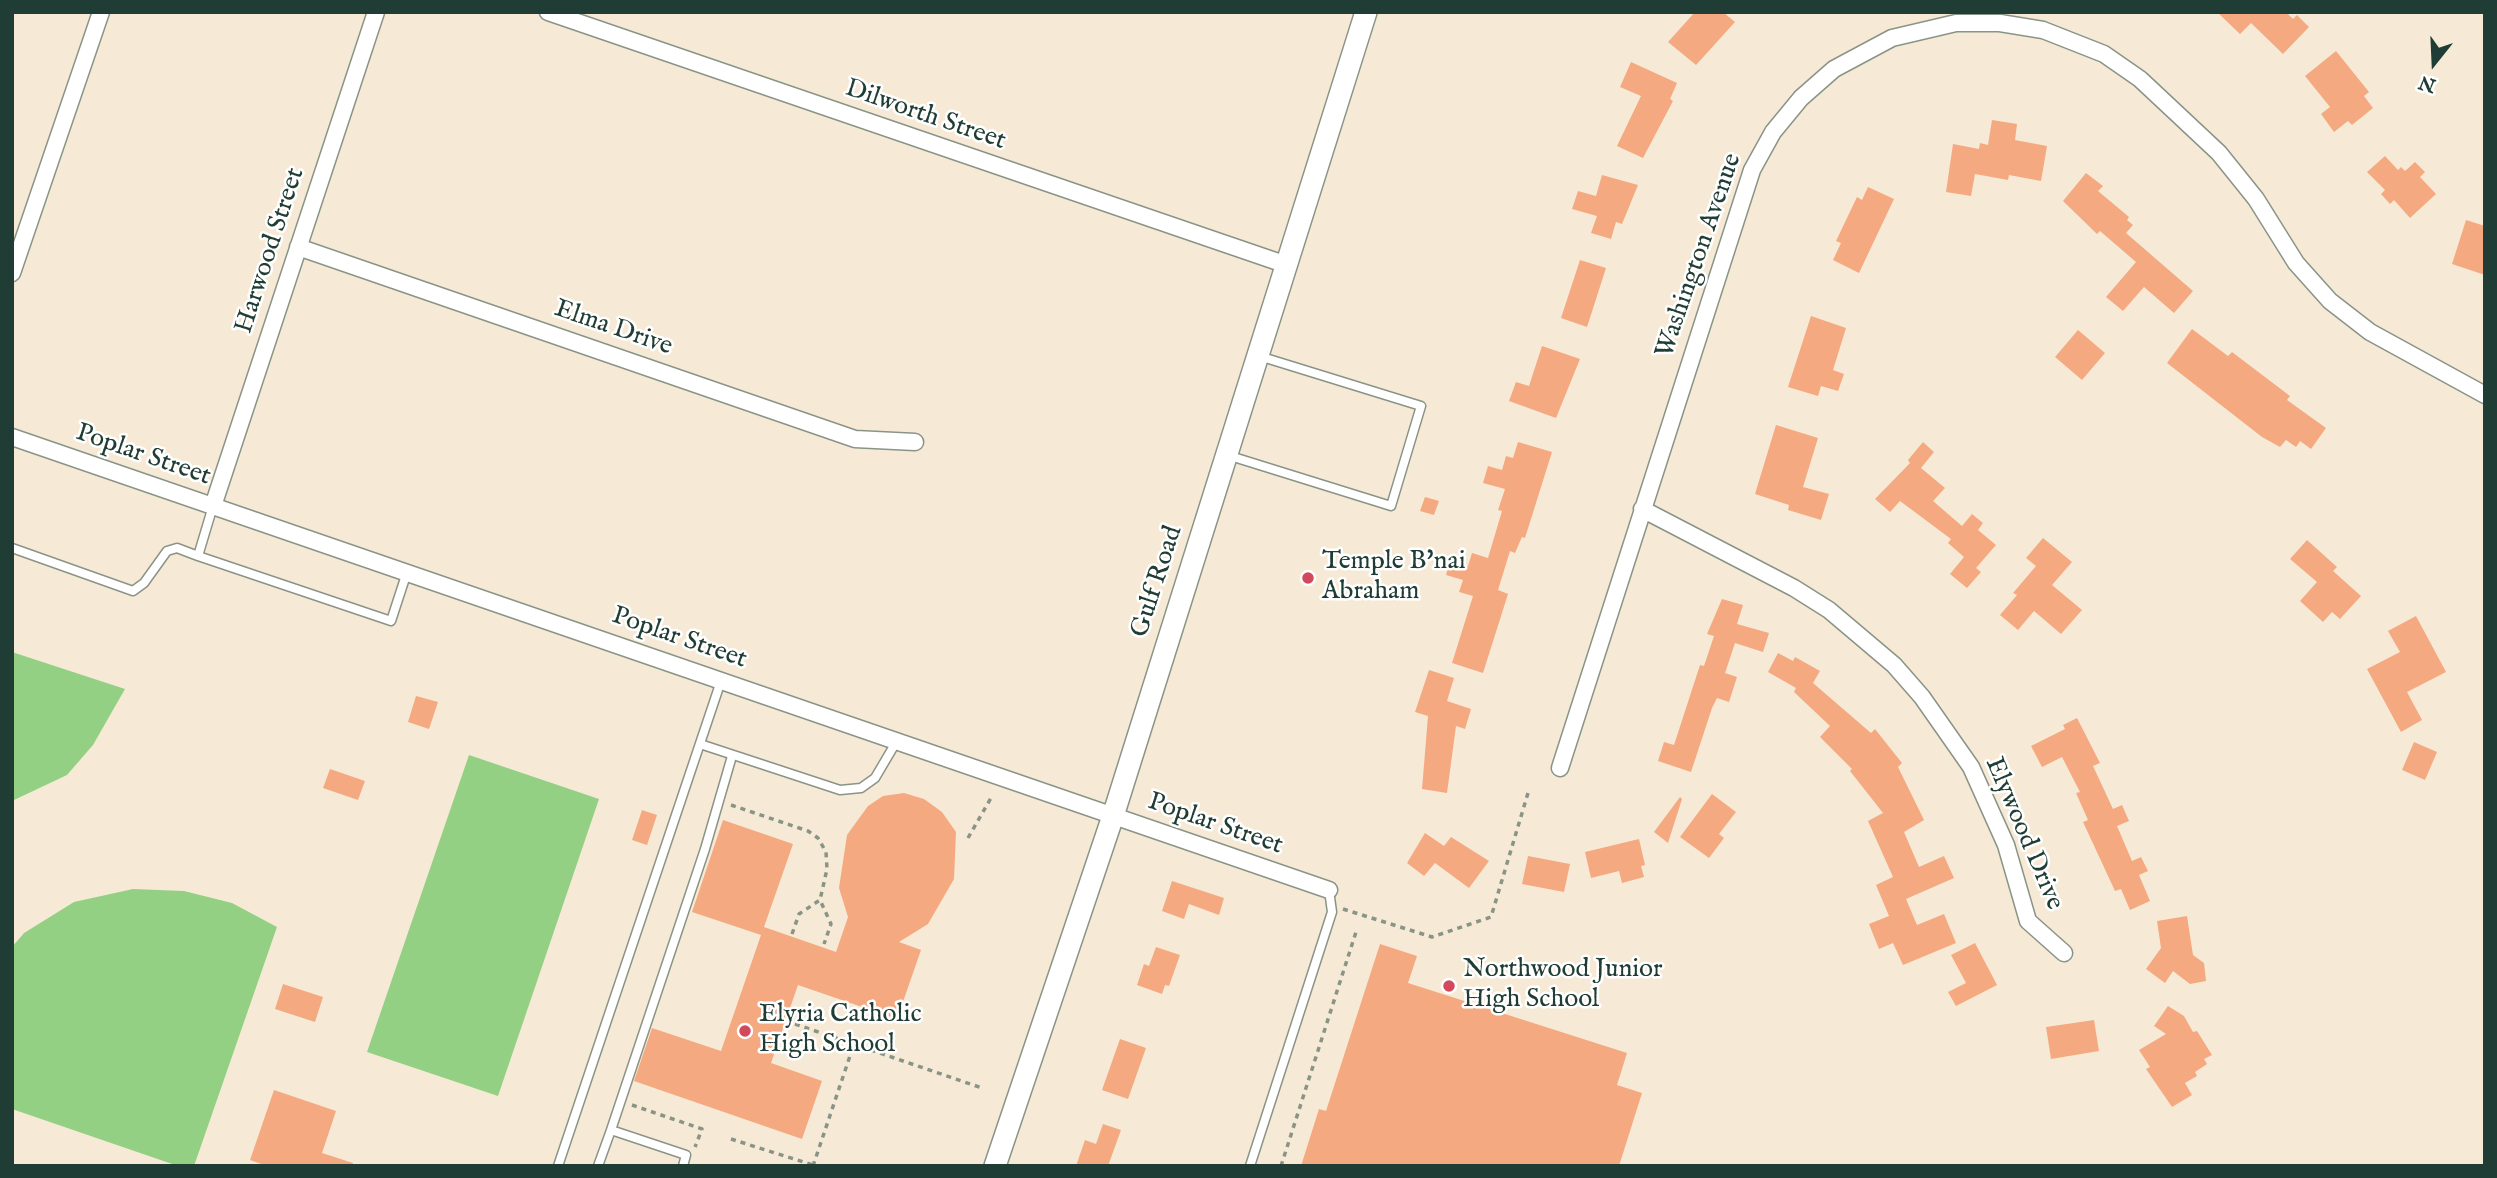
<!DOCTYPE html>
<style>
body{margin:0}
#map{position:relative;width:2497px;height:1178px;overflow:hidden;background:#f6ead7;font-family:"IM FELL English",serif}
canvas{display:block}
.frame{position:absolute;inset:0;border:14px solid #1f3d34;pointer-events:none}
.north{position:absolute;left:2399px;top:28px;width:70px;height:70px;-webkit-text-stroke:5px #fff;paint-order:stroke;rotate:198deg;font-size:19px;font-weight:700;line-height:28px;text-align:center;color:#1f3d34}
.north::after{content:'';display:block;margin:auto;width:24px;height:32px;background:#1f3d34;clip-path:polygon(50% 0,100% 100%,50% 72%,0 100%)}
</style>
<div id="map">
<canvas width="2497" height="1178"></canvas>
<div class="frame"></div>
<div class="north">N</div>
</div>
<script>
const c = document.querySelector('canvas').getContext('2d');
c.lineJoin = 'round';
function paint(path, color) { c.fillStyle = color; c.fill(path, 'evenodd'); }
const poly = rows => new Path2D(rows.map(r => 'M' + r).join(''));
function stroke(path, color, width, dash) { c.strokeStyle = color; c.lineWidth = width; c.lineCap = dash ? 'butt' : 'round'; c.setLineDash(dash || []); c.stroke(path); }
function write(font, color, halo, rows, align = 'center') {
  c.font = font + ' "IM FELL English",serif'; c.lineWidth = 5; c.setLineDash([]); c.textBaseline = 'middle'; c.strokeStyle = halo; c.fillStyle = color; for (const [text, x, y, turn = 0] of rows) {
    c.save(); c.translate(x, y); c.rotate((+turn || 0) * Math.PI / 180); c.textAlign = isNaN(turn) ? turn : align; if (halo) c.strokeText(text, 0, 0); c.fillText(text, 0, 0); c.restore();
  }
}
paint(poly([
 [12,652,125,689,93,745,67,775,12,801],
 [469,755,599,799,498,1096,367,1052],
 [133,889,184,891,232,903,277,927,194,1166,178,1166,12,1109,12,947,24,933,74,902]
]), '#94d084');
paint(poly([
 [1695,12,1723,12,1735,22,1696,65,1668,42],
 [2217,12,2286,12,2293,19,2297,15,2309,27,2283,54,2251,23,2240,34],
 [2336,51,2369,92,2364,96,2373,108,2352,125,2348,121,2334,132,2321,114,2330,107,2305,76],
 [1631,62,1677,83,1670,99,1673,101,1643,158,1617,146,1641,96,1620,87],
 [1992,120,2017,124,2015,140,2047,146,2041,181,2009,175,2008,180,1975,174,1971,196,1946,192,1953,144,1979,149,1980,143,1988,145],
 [2385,156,2398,170,2401,167,2405,171,2415,162,2425,172,2420,177,2436,194,2410,218,2394,200,2390,204,2381,194,2385,190,2367,172],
 [2086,173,2103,186,2098,191,2129,217,2127,220,2133,225,2126,233,2193,291,2174,313,2144,287,2123,311,2106,297,2136,262,2100,231,2097,234,2063,201],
 [1602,175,1638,185,1622,224,1616,222,1611,239,1591,233,1597,216,1572,209,1578,191,1596,196],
 [1868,187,1894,199,1859,273,1833,260,1841,243,1836,241,1857,197,1862,200],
 [2466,220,2485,226,2485,275,2452,264],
 [1580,260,1606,268,1587,327,1561,318],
 [1811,316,1846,328,1833,370,1844,374,1838,391,1821,386,1818,396,1788,387],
 [2192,329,2228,356,2232,352,2290,396,2287,400,2326,428,2311,449,2300,441,2296,447,2286,440,2280,447,2262,437,2167,363],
 [2078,330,2105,353,2082,380,2055,357],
 [1542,346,1580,359,1556,418,1509,401,1516,382,1529,386],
 [1776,425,1818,438,1803,487,1829,494,1821,520,1788,510,1789,505,1755,494],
 [1518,442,1552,452,1525,538,1522,537,1515,553,1510,551,1498,590,1508,594,1483,673,1452,663,1473,596,1459,592,1463,580,1446,575,1450,561,1468,566,1472,553,1488,558,1502,511,1498,510,1505,489,1483,483,1488,466,1502,470,1506,456,1513,458],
 [1923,442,1934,452,1921,468,1945,488,1933,501,1962,526,1972,514,1983,523,1978,530,1996,545,1976,568,1981,572,1967,588,1950,574,1964,557,1948,543,1951,539,1900,501,1890,512,1875,499,1910,463,1908,460],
 [1425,497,1439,501,1434,515,1420,511],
 [2043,538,2072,562,2052,585,2082,610,2061,634,2034,611,2018,630,2000,615,2017,595,2013,593,2036,566,2026,558],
 [2307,540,2337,567,2333,571,2361,596,2340,619,2332,612,2323,622,2300,601,2317,582,2290,559],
 [1722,599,1743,605,1737,624,1769,633,1763,652,1735,643,1725,673,1737,677,1729,702,1717,698,1712,708,1691,772,1658,761,1664,742,1674,745,1700,665,1704,666,1714,636,1707,634],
 [2416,616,2446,672,2407,692,2422,720,2401,732,2367,669,2400,652,2388,631],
 [1778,653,1793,661,1795,657,1820,671,1813,683,1871,733,1875,729,1902,763,1898,767,1924,820,1904,832,1919,867,1944,856,1954,878,1906,899,1917,925,1944,914,1956,943,1903,965,1893,943,1879,949,1869,924,1889,916,1876,885,1893,877,1868,821,1883,813,1850,771,1852,769,1820,737,1830,726,1794,692,1796,688,1768,672],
 [1429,670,1454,678,1447,701,1471,709,1465,729,1456,726,1447,793,1422,789,1428,716,1415,712],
 [416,696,438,702,429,729,408,722],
 [2077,718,2100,763,2093,766,2113,809,2122,805,2129,821,2117,826,2132,861,2141,857,2148,871,2139,875,2150,901,2130,910,2121,889,2115,891,2096,850,2083,822,2088,820,2076,793,2080,792,2062,757,2042,767,2031,746,2065,729,2063,725],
 [2414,742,2437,752,2425,780,2402,770],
 [330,769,365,781,358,800,323,788],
 [904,793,924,799,942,812,956,832,954,879,928,924,899,942,921,950,897,1019,798,985,771,1063,822,1081,802,1139,634,1081,652,1028,721,1051,761,935,692,912,723,820,793,844,764,927,836,952,848,917,839,888,847,835,868,806,883,796],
 [1712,794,1736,812,1719,834,1724,838,1709,858,1680,837],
 [1680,797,1682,799,1668,843,1654,832],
 [642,810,657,815,647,845,632,840],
 [1425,833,1444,846,1451,837,1489,861,1469,888,1435,863,1424,876,1407,863],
 [1639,839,1645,865,1641,866,1644,877,1622,883,1619,871,1591,878,1585,852],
 [1528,856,1570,864,1564,892,1522,884],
 [1172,881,1224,898,1219,915,1189,904,1184,919,1162,911],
 [2187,916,2193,955,2204,963,2206,981,2190,984,2173,971,2165,983,2146,969,2161,948,2157,921],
 [1975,943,1997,985,1956,1006,1948,992,1966,983,1951,955],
 [1380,944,1417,956,1408,983,1627,1053,1617,1085,1642,1093,1619,1166,1301,1166,1319,1109,1326,1111],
 [1156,947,1180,955,1169,986,1165,985,1162,994,1137,985,1144,964,1149,966],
 [283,984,323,997,315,1022,275,1009],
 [2168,1006,2184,1016,2193,1032,2197,1031,2212,1055,2204,1059,2207,1064,2195,1072,2197,1076,2185,1083,2192,1095,2172,1107,2146,1069,2150,1067,2139,1050,2166,1034,2154,1026],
 [2094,1020,2099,1051,2051,1059,2046,1027],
 [1120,1039,1146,1048,1128,1099,1102,1090],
 [274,1090,336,1111,322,1153,353,1163,352,1166,267,1166,250,1160],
 [1103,1124,1121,1130,1108,1166,1076,1166,1085,1140,1096,1144]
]), '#f4a980');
const service = poly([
 [1227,455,1391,506,1421,406,1259,356],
 [213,506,198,556,391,621,407,572],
 [12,548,133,591,144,583,167,551,177,548,198,556],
 [700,744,840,790,861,788,875,778,898,739],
 [611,1130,705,849,732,756],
 [558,1166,721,681],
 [598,1166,611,1130,686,1155,683,1166],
 [1250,1166,1332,912,1329,890]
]);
const minor = poly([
 [548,12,1287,265],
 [298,247,855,439,915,442],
 [12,273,101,12],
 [12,437,1329,890],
 [213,506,376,12],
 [1642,509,1794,588,1829,610,1894,665,1922,697,1971,767,2006,845,2028,921,2064,953],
 [1560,768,1752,170,1773,132,1801,98,1834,69,1892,38,1956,23,2000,23,2043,30,2104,54,2140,79,2219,153,2256,199,2296,263,2330,301,2370,332,2485,395]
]);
const tertiary = poly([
 [995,1166,1113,816,1366,12]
]);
stroke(service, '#8a9486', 11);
stroke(minor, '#8a9486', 19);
stroke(tertiary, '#8a9486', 24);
stroke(poly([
 [731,805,808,831,818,838,826,852,827,869,820,900],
 [968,838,991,798],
 [1343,909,1432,937,1491,917,1528,793],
 [792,934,799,914,820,900,831,924,824,944],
 [795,1024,982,1088],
 [632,1105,702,1129,695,1147],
 [731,1139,813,1165],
 [813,1166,854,1044],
 [1281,1166,1356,932]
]), '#8a9486', 3.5, [5, 5]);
stroke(service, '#fff', 8);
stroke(minor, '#fff', 16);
stroke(tertiary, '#fff', 21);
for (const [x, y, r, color] of [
 [1308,578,7,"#d1495b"],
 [1449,986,7,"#d1495b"],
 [745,1031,7,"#d1495b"]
]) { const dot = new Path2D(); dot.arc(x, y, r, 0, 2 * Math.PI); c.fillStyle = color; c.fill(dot); stroke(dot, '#fff', 2.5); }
write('26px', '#1f3d34', '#fff', [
 ["Dilworth Street",925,116,19],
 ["Harwood Street",271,251,-72],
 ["Washington Avenue",1700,256,-71],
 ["Elma Drive",613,329,19],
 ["Poplar Street",143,456,19],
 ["Gulf Road",1158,582,-72],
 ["Poplar Street",679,639,19],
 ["Poplar Street",1215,825,19],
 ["Elywood Drive",2023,834,67]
]);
write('26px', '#1f3d34', '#fff', [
 ["Temple B'nai",1322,563],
 ["Abraham",1322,593],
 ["Northwood Junior",1463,971],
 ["High School",1463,1001],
 ["Elyria Catholic",759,1016],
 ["High School",759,1046]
], 'left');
</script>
